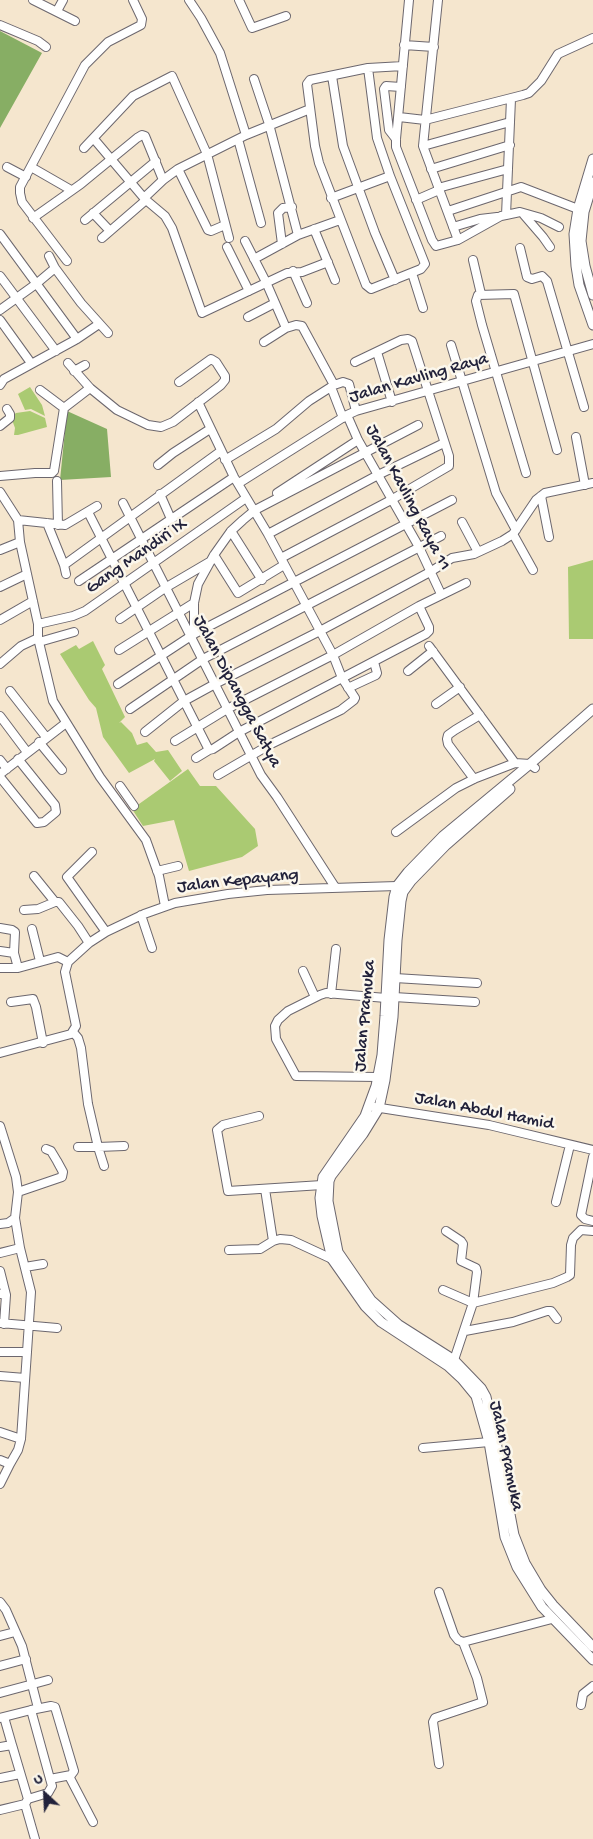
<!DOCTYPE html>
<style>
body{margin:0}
#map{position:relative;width:593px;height:1839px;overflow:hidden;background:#f5e6ce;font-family:"Gochi Hand",sans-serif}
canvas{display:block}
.north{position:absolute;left:20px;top:1769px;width:50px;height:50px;-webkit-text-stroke:4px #fbf7ec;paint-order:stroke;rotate:335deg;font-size:14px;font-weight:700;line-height:20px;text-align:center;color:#22223b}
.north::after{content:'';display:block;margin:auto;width:18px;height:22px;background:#22223b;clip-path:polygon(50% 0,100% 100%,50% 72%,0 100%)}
</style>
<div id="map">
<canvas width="593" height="1839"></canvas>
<div class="north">U</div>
</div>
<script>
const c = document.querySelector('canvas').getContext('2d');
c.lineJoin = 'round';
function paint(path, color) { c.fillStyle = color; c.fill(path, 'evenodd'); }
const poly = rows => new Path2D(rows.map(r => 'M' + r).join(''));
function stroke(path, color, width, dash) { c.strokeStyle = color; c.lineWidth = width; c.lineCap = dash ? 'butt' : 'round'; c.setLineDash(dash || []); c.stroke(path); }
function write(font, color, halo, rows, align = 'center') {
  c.font = font + ' "Gochi Hand",sans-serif'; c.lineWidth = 5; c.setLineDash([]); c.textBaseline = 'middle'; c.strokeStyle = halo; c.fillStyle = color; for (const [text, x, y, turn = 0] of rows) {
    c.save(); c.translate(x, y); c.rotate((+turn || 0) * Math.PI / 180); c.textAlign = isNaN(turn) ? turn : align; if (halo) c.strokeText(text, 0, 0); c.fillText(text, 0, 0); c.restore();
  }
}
paint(poly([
 [30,387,42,405,45,416,31,409,25,410,18,394],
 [30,411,45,418,47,427,18,435,14,435,15,428,11,417,16,413],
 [593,560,593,639,569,639,568,567],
 [93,641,105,665,102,669,125,717,119,723,121,722,132,733,137,745,147,742,156,752,168,750,182,771,170,781,154,761,155,759,129,773,103,737,96,708,89,700,60,654,76,645,79,649],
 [188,769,200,786,216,786,255,829,258,846,242,857,189,871,174,820,143,826,132,809]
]), '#aaca72');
paint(poly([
 [0,31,42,53,0,128],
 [67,411,107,429,111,477,60,480]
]), '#87ae64');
const minor = poly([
 [33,0,75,21],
 [189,0,201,18,220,53,246,135],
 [239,0,252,28,286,16],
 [409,0,396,139,396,147,432,240,436,246,458,240,501,216,506,215,511,99],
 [438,0,423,146,458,240],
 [57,11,63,0],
 [0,25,38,41,46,47],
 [404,45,434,47],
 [368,68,377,138,390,176,425,264,421,269,371,289,366,285,319,163,315,146,307,84,310,80,368,68,403,66],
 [332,76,343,146,375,233,395,280],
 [254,79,269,124,298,235],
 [399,117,425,120,523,95,529,93,541,81,558,54,593,38],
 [94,139,144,198],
 [238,139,261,223],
 [396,139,389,130,384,89,386,86,401,87],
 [423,146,510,122],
 [84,148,133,96,172,76,207,154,229,238],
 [7,167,26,177],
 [31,167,71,190],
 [178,169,208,230,211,231,225,225],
 [431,169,510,145],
 [438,188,508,169],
 [331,198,390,176],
 [146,200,165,216,172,228,202,313,287,273,302,272,328,262],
 [416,200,439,190],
 [448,211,521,187,578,209],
 [93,213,110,231],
 [506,215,520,212,541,218,559,227],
 [524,215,543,237,550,247],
 [33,218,81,184,137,138,142,135,145,136,163,180],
 [85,220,156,161],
 [453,227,480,219,497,217],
 [314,229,335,280],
 [0,234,77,339],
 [102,238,146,200,144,198,163,180,178,169,246,135,310,109],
 [245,241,266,282,286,328,296,325,302,326,334,385,343,382,349,384,356,411],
 [282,244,278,213,283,208,292,207],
 [227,247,249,291],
 [520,248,527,277,532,279,542,276,547,281,584,407],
 [49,256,55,268,81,303,108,333],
 [254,259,298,235,340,220],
 [473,260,481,294],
 [67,261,22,202,20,193,20,187,85,65,108,42,141,25,142,19,133,0],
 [293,271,307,303],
 [412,273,423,308],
 [0,276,56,351],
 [0,310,36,284,55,268],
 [248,317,275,303],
 [0,320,31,363],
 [264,342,286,328],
 [451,345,496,493,516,530],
 [377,352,392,402],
 [74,371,85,365],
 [0,385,4,379,77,339,99,324],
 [331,387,343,418],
 [90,388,117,410,148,425,161,427,173,422,221,385,225,380,225,376,216,362,211,359,179,382],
 [40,390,64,408],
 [198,402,234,477,268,534,333,655,342,678,355,698,354,700,341,710,271,744,218,775],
 [347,415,358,440,419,547,441,594],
 [0,426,10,418,10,414,7,409],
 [576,437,585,485],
 [225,460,276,429,309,401,334,385],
 [158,465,173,453,210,429],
 [526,473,482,325,476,301,478,295,514,294,557,450],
 [0,476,35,473,52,473,54,471,64,408,90,388,68,363],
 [57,481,58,525],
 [239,483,347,415,356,411,593,344],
 [0,492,18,520,20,542,38,624,38,638,53,701,100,777,146,840,159,876,165,906],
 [277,493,358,440],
 [160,494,171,519],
 [541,496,549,537],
 [123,503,261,775,277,797,335,887],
 [88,512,209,750,213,749,239,732,426,634,429,631,429,627,419,606],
 [18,520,65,525,97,506],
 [462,522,478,552],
 [47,523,64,565,66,574],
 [231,531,262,580],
 [268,534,378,475,444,443],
 [513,534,533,570],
 [0,550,20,542],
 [214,555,238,593,284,565],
 [281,558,391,500,449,466,449,456,412,341,408,339,401,340,355,362],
 [64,565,221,451],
 [79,581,234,477],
 [0,587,27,574],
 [120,619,165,588,211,561],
 [0,620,33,601],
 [38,624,73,616,85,611,246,498],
 [194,634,194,603,198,584,214,555,231,531,243,520,255,510,418,425],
 [39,642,74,632],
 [429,646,515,763],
 [119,650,194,603],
 [0,664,21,646,38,638],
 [408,671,433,651],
 [118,684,194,634,452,500],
 [348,688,376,675,377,673,374,662],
 [10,691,46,737],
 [436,704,460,687],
 [130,709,203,659,441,536],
 [0,716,27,752],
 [145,732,184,701,215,684,320,631,430,572,452,558,474,554,502,541,513,534,536,500,545,493,593,483],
 [175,741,227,709,333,655,419,606,466,583],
 [39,742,62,770],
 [196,758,209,750],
 [0,760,7,769],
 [0,774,66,723],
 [0,777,37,823,44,822,56,812,55,805,18,759],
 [474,779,448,744,447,739,448,735,455,730,480,715],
 [120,786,134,806],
 [396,832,456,788,476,778,515,763,530,764,535,768],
 [92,852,67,877,106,932],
 [157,871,178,866],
 [34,876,55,902,59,902,78,926,89,943],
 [24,910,38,909,55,902],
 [141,915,152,948],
 [0,928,12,930,15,932,14,953,18,968],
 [32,929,40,961],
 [0,951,14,953],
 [0,968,18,968,58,957,68,962],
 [303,971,315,997],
 [395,978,477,983],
 [331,994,336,949],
 [394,997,475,1002],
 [11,1002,33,999,36,1007,43,1043],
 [73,1032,78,1038,81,1048,88,1104,98,1147,78,1147],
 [0,1053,71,1034,76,1026,65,972,68,962,89,943,106,932,144,914,175,903,228,894,267,890,397,886],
 [378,1077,296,1076,276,1039,275,1026,278,1020,288,1011,320,995,326,993,386,998],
 [374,1107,489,1125,593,1150],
 [259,1116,223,1125,217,1130,228,1191,322,1185],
 [0,1126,16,1177,18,1192,15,1218,8,1223,0,1224],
 [593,1157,581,1215,585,1219,593,1221],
 [104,1166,98,1147,124,1146],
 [265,1189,273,1241],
 [18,1192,62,1177,63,1172,57,1161,51,1151,46,1149],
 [556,1202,570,1145],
 [15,1218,20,1248],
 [446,1231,461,1241,463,1244,461,1261,476,1268,477,1272,473,1303,454,1360],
 [229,1250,260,1249,273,1241,280,1239,291,1240,332,1259],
 [0,1253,20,1248,31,1292,27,1352,0,1352],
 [25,1267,43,1264],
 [0,1271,6,1295],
 [443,1290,473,1303,553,1283,567,1277,570,1275,571,1245,573,1238,581,1230,593,1231],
 [0,1294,6,1295,4,1324],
 [0,1323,57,1328],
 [465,1331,513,1322,547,1311,551,1311,557,1319],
 [0,1376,25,1378],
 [0,1432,21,1439],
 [423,1448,489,1442],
 [0,1460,10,1464,0,1484],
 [10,1464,18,1450,21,1439,27,1352],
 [0,1602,6,1610,22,1646,38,1708],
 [0,1636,15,1632],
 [463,1642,552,1619],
 [0,1666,26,1659],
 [0,1693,48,1680],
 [581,1705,583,1694,593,1686],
 [31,1710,51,1706,55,1707,71,1761,74,1771,71,1775,50,1779],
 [4,1717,12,1745],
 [0,1718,31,1710,52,1786,48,1793,28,1799],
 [0,1747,12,1745,28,1799,25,1804,0,1810],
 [439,1764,433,1722,435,1718,483,1702,477,1678,463,1642,458,1640,454,1635,439,1592],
 [69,1776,93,1822],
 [0,1778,20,1774],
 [25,1804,35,1839]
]);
const major = poly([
 [593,159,578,209,574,234,576,266,579,285,593,325],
 [593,182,584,212,581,241,585,266,593,295],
 [593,709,530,764,443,836,408,872,397,886,394,897,389,940,385,1016,382,1055,376,1086,365,1116,323,1177,320,1198,322,1216,332,1259,365,1306,381,1322,448,1366,462,1379,476,1396,489,1442,505,1537,517,1567,542,1607,593,1660],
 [510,789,446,845,411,881,403,892,401,901,397,940,393,1017,385,1080,379,1108,363,1134,331,1176,329,1181,328,1201,338,1252,371,1300,399,1325,454,1360,481,1388,486,1397,495,1436,514,1535,525,1563,541,1590,553,1605,593,1647]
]);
stroke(minor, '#6c676e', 10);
stroke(major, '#6c676e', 11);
stroke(minor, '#fff', 8);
stroke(major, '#fff', 9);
write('18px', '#22223b', '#fbf7ec', [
 ["Jalan Kavling Raya",419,379,-16],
 ["Jalan Kavling Raya 11",407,498,62],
 ["Gang Mandiri IX",137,557,-35],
 ["Jalan Dipangga Satya",236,692,62],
 ["Jalan Kepayang",238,882,-6],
 ["Jalan Pramuka",366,1016,-85],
 ["Jalan Abdul Hamid",484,1112,11],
 ["Jalan Pramuka",505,1456,78]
]);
</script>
